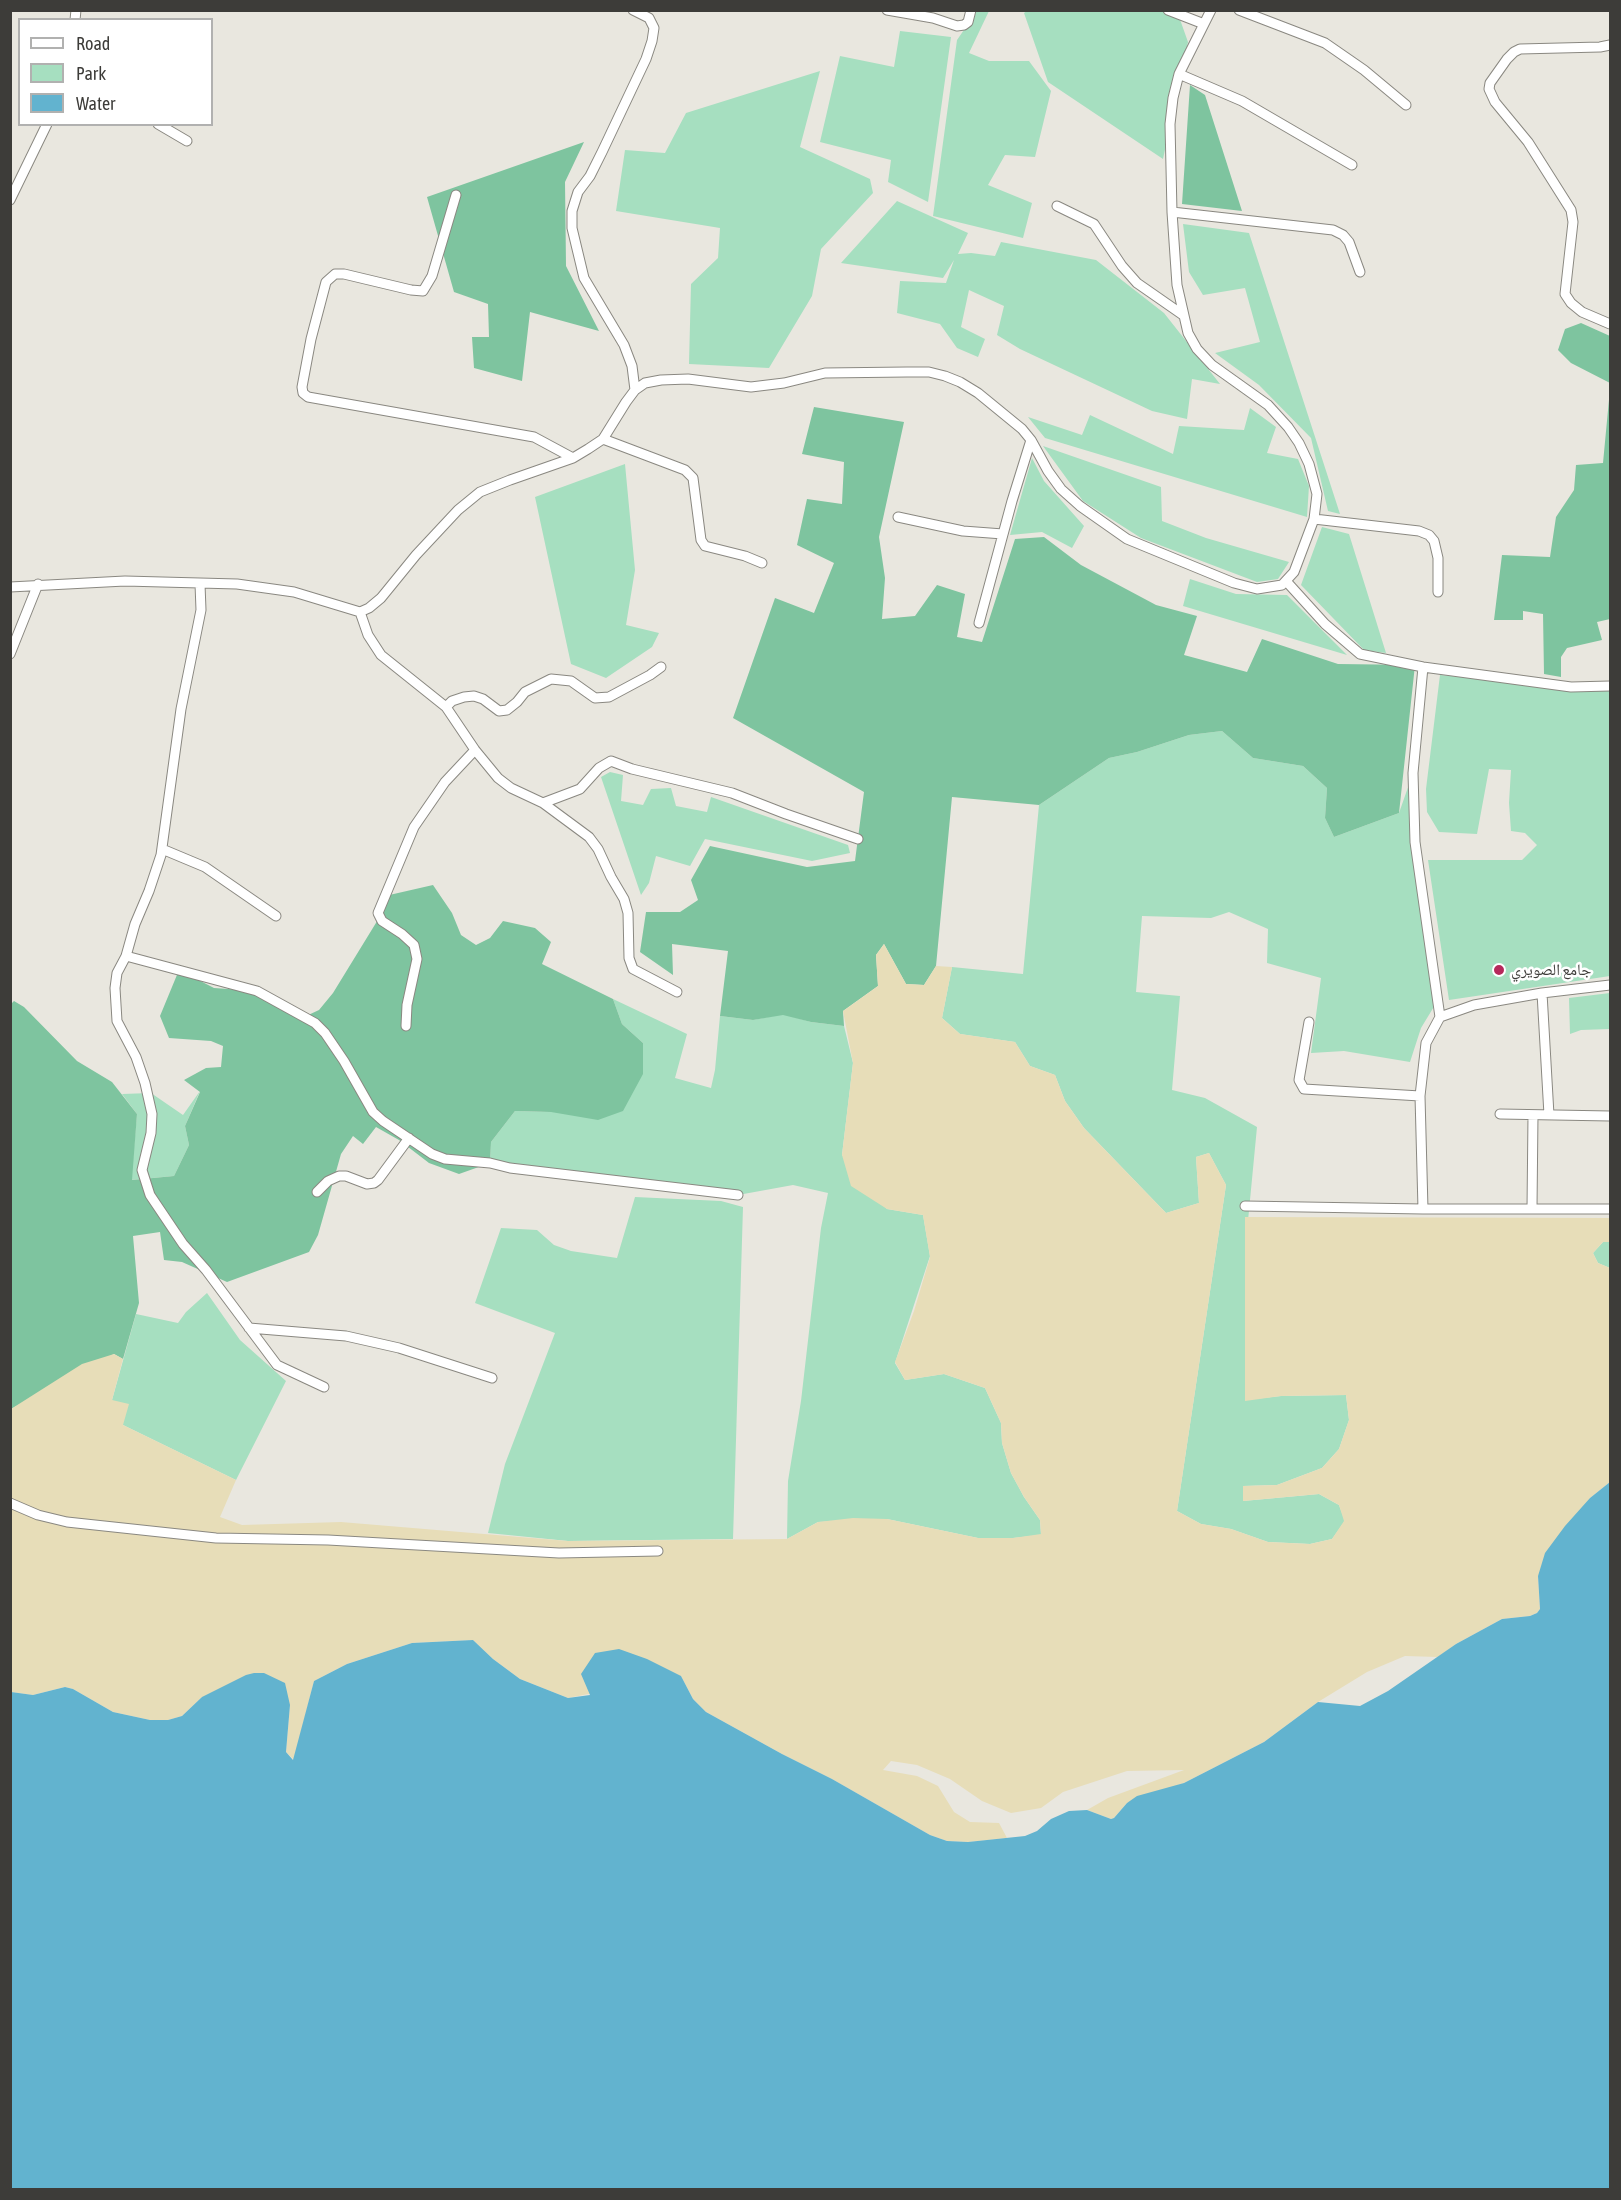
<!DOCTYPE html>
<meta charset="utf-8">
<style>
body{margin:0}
#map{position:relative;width:1621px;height:2200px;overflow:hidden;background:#e9e7df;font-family:"Asap Condensed",sans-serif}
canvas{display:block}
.frame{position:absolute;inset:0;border:12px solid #3d3c39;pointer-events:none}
.legend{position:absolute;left:18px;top:18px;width:195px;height:108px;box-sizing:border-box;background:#fff;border:2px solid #b1b1b0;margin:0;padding:8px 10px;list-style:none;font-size:18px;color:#3d3c39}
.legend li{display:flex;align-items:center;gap:12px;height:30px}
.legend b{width:30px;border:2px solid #b1b1b0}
</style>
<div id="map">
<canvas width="1621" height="2200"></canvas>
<div class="frame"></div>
<ul class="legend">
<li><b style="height:8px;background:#fff"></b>Road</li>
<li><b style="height:16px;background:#a6dfc0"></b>Park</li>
<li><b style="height:16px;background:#62b3cf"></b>Water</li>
</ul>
</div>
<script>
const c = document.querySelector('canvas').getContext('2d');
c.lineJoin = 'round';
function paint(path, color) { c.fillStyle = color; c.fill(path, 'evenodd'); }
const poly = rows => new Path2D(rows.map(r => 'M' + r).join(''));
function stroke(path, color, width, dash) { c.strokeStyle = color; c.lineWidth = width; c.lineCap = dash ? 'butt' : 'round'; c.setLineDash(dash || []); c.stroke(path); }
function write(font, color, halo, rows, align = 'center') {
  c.font = font + ' "Asap Condensed","Noto Naskh Arabic",sans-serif'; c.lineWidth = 5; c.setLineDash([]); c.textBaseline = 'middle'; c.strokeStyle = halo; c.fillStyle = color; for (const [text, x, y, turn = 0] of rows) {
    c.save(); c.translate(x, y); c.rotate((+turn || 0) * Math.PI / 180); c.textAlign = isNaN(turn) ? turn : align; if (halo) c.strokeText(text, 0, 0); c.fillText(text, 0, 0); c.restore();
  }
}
paint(poly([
 [1028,10,1177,11,1188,42,1163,159,1048,82,1024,13],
 [977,11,989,11,969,53,989,61,1029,61,1051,91,1035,157,1005,155,988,185,1032,203,1023,238,933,216,957,40],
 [900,31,951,37,928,202,888,182,891,160,820,142,840,56,894,67],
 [820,71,800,147,870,179,873,193,821,249,812,296,769,368,689,364,691,284,718,258,720,228,616,211,625,150,665,153,686,113],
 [897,201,968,233,958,254,971,253,995,256,1001,242,1096,260,1164,313,1220,384,1192,379,1187,419,1152,411,1020,349,997,335,1004,306,969,290,961,327,985,339,978,357,957,348,940,324,897,313,900,281,946,283,954,260,943,278,841,263],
 [1183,224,1249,233,1340,514,1328,511,1311,438,1259,385,1215,353,1260,342,1245,288,1203,295,1189,272],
 [1250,408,1276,427,1267,453,1298,459,1309,486,1307,517,1045,438,1028,417,1082,435,1090,415,1173,454,1179,426,1244,430],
 [1043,446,1161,487,1162,521,1206,538,1289,562,1278,579,1257,582,1141,538,1083,501],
 [1032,458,1044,481,1084,526,1072,548,1042,532,1010,535],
 [625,464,635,570,626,625,659,633,652,647,606,678,571,664,535,497],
 [1322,527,1349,534,1386,653,1364,650,1301,585],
 [1190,579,1236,594,1287,595,1347,655,1183,606],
 [1440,675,1571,687,1610,686,1610,976,1449,1000,1428,860,1522,860,1537,845,1525,833,1511,831,1509,803,1511,770,1489,769,1477,834,1439,832,1427,812,1426,789],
 [1222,731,1253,758,1303,766,1327,788,1325,818,1334,837,1399,813,1413,773,1415,842,1438,1000,1421,1028,1410,1062,1344,1051,1311,1053,1321,978,1267,963,1268,929,1229,912,1211,918,1142,916,1136,992,1180,996,1172,1090,1205,1098,1257,1127,1245,1252,1245,1400,1281,1396,1346,1395,1349,1420,1339,1449,1322,1468,1277,1485,1243,1486,1243,1501,1319,1494,1339,1505,1345,1521,1332,1539,1310,1544,1268,1542,1231,1529,1201,1524,1177,1511,1226,1185,1209,1153,1196,1157,1199,1203,1166,1213,1084,1128,1065,1101,1055,1075,1030,1066,1015,1042,960,1034,942,1018,952,967,1023,974,1039,805,1109,758,1137,752,1189,735],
 [610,772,623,775,621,801,643,805,651,789,671,788,676,806,707,812,711,797,848,845,850,853,812,861,705,839,690,866,656,856,649,883,641,895,601,777],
 [1610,993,1610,1029,1581,1030,1570,1034,1569,998],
 [613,999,687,1034,675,1078,711,1088,715,1070,720,1016,753,1020,783,1014,811,1022,844,1026,853,1063,842,1155,887,1209,923,1215,930,1256,895,1363,905,1380,944,1374,985,1388,1001,1423,1002,1443,1011,1473,1024,1497,1040,1520,1041,1535,1013,1538,978,1538,887,1519,818,1522,787,1539,788,1481,801,1401,821,1228,828,1193,793,1185,738,1195,490,1163,491,1142,515,1111,551,1112,643,1043,622,1024],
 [200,1091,185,1126,189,1145,174,1176,131,1180,137,1114,122,1094,151,1093,183,1115],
 [635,1197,721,1201,743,1207,733,1539,568,1541,488,1533,505,1464,555,1333,475,1303,501,1228,537,1230,554,1245,571,1251,617,1258],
 [1603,1242,1610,1242,1610,1268,1598,1263,1593,1253],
 [207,1293,240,1340,286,1381,236,1480,123,1425,112,1400,136,1314,178,1323,186,1312]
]), '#a6dfc0');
paint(poly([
 [1190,85,1205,95,1242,211,1182,204],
 [584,142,565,182,566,266,599,331,530,312,522,381,474,368,472,337,489,337,488,304,454,292,427,197],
 [1581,323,1610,336,1610,383,1571,363,1558,350,1565,329],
 [1610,389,1610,619,1597,622,1602,640,1567,648,1561,657,1561,677,1544,674,1543,614,1523,611,1523,620,1494,620,1502,555,1550,557,1556,517,1574,490,1576,465,1603,463],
 [814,407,904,422,879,537,885,578,882,619,915,616,937,585,965,594,957,637,982,642,1015,539,1044,537,1081,565,1156,605,1197,616,1184,655,1247,672,1262,639,1338,664,1415,665,1399,813,1334,837,1325,818,1327,788,1303,766,1253,758,1222,731,1189,735,1137,752,1109,758,1039,805,952,797,936,966,924,985,906,984,884,944,876,955,878,986,843,1011,844,1026,811,1022,783,1015,753,1020,720,1016,728,951,672,944,673,975,640,952,646,912,680,912,698,900,691,880,710,846,807,867,855,861,864,792,733,718,775,598,814,613,834,563,797,545,807,499,842,504,844,462,802,454],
 [433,885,452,913,461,935,476,945,490,938,503,921,535,928,551,942,542,964,613,999,622,1024,643,1043,643,1074,623,1111,598,1120,551,1112,515,1111,491,1142,490,1163,459,1174,429,1163,399,1140,376,1127,363,1144,353,1136,341,1154,318,1235,309,1252,227,1282,182,1262,164,1260,160,1232,133,1236,139,1303,123,1359,114,1354,11,1409,10,1005,14,1001,24,1007,77,1061,112,1082,137,1114,132,1180,174,1176,189,1145,185,1126,200,1092,184,1080,206,1068,221,1067,223,1046,211,1041,169,1038,160,1016,179,970,214,988,257,991,304,1017,319,1010,333,993,379,918,385,896]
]), '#7ec49f');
paint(poly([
 [884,944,906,984,924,985,936,966,952,967,942,1018,960,1034,1015,1042,1030,1066,1055,1075,1065,1101,1084,1128,1166,1213,1199,1203,1196,1157,1209,1153,1226,1185,1177,1511,1201,1524,1231,1529,1268,1542,1310,1544,1332,1539,1344,1521,1339,1505,1319,1494,1243,1501,1243,1486,1277,1485,1322,1468,1339,1449,1349,1420,1346,1395,1281,1396,1245,1401,1245,1217,1610,1218,1610,1242,1603,1242,1593,1253,1598,1263,1610,1268,1610,1482,1590,1498,1538,1576,1540,1609,1537,1613,1530,1616,1502,1619,1456,1644,1438,1657,1405,1656,1367,1672,1318,1702,1264,1742,1184,1783,1127,1803,1114,1818,1111,1819,1087,1810,1108,1798,1184,1770,1127,1771,1063,1792,1041,1808,1011,1813,982,1801,950,1779,917,1765,891,1761,883,1770,917,1776,938,1786,954,1812,970,1822,999,1823,1007,1838,968,1842,947,1841,930,1835,832,1779,782,1754,706,1712,693,1699,681,1676,568,1698,520,1679,493,1659,473,1640,412,1643,347,1664,314,1681,294,1760,286,1752,290,1705,202,1697,182,1716,168,1720,150,1720,113,1712,73,1689,65,1687,33,1695,11,1692,11,1409,82,1364,114,1354,123,1359,112,1400,129,1404,123,1425,236,1480,220,1517,242,1525,341,1522,568,1541,787,1539,818,1522,853,1518,887,1519,978,1538,1013,1538,1041,1534,1040,1520,1024,1497,1011,1473,1002,1443,1001,1423,985,1388,944,1374,905,1380,895,1362,914,1311,930,1257,923,1215,887,1209,851,1186,842,1155,853,1063,843,1011,878,986,876,955]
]), '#e7ddb8');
paint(poly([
 [1610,1482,1610,2189,11,2189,11,1692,33,1695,65,1687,73,1689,113,1712,150,1720,168,1720,182,1716,202,1697,246,1675,254,1673,264,1673,285,1683,290,1705,286,1752,293,1760,314,1681,347,1664,412,1643,473,1640,493,1659,520,1679,568,1698,590,1695,581,1674,595,1653,619,1649,647,1659,681,1676,693,1699,706,1712,782,1754,832,1779,930,1835,947,1841,968,1842,1025,1836,1037,1831,1051,1819,1069,1811,1087,1810,1111,1819,1114,1818,1127,1803,1137,1796,1184,1783,1264,1742,1318,1702,1360,1706,1388,1691,1456,1644,1502,1619,1530,1616,1537,1613,1540,1609,1538,1576,1545,1553,1565,1526,1590,1498]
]), '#62b3cf');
const minor = poly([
 [633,10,649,18,654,28,652,41,646,59,602,152,590,176,578,192,572,211,572,228,584,278,624,345,632,366,635,390],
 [887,10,933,18,957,26,964,25,968,22,971,10],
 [1168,10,1204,24],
 [1239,10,1325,43,1364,70,1406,105],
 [75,20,76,10],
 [1610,45,1600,47,1520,49,1514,52,1507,59,1490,83,1489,89,1495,102,1528,142,1571,210,1573,222,1565,294,1571,303,1582,312,1610,324],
 [1179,74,1242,101,1352,165],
 [158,124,187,141],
 [456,195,432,276,423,291,411,290,344,274,335,274,326,282,311,339,302,387,303,393,308,397,534,437,573,458],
 [10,200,47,124],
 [1057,206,1094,224,1122,266,1137,283,1183,315],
 [1172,212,1333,230,1343,235,1349,242,1360,272],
 [603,439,685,470,693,478,701,540,705,546,745,556,762,563],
 [898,517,963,531,1003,534],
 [1314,519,1419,531,1429,535,1434,541,1438,558,1438,592],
 [1286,581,1325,624,1360,654,1423,667,1571,687,1610,686],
 [200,584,201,610,181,709,161,855,149,891,135,924,126,956,117,973,115,988,117,1021,136,1057,145,1083,152,1114,151,1133,142,1170,150,1195,183,1244,206,1270,277,1365,324,1387],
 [10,587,125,581,237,584,294,592,360,612,369,608,381,598,416,555,458,510,480,492,510,480,573,458,588,449,603,439,626,402,635,390,645,383,661,380,688,379,751,387,784,383,825,373,907,372,929,372,945,376,960,382,978,393,1022,429,1031,440,1048,471,1061,489,1080,506,1127,539,1234,583,1257,589,1282,585,1294,572,1314,519,1317,494,1309,464,1299,443,1288,427,1268,405,1212,365,1197,349,1188,333,1177,285,1172,212,1170,124,1173,98,1179,74,1211,10],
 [360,612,368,635,381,655,446,707,475,750,498,778,511,788,543,803,589,837,598,849,611,877,624,899,628,913,629,958,633,969,677,992],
 [979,623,1012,501,1031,440],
 [10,654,38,584],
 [1423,667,1413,773,1415,842,1440,1017],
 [446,707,452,701,464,697,474,696,483,699,499,711,507,710,517,702,525,692,551,679,571,681,595,698,609,697,650,675,661,667],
 [543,803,580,789,599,768,611,761,632,769,732,793,786,814,858,839],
 [162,849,205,867,276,916],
 [126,956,257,991,315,1023,325,1033,344,1061,373,1112,383,1121,432,1154,445,1159,490,1163,510,1168,738,1195],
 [1542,993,1549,1115],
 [1309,1022,1299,1080,1304,1089,1420,1096],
 [406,1026,407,1005,417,959,414,945,402,934,382,921,378,913,414,827,445,782,475,750],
 [1500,1114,1610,1116],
 [317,1192,328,1181,339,1176,346,1176,367,1184,374,1183,378,1180,409,1138],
 [1245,1206,1423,1209,1610,1209],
 [1532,1208,1533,1115],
 [1423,1209,1420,1096,1426,1043,1440,1017,1474,1005,1542,993,1610,985],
 [249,1328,346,1336,399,1348,492,1378],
 [10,1503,38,1515,67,1522,216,1538,328,1540,559,1553,658,1551]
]);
stroke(minor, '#8a8881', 11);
stroke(minor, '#fff', 9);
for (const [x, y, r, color] of [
 [1499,970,6,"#b6285b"]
]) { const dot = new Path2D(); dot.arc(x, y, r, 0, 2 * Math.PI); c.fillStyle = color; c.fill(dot); stroke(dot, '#fff', 2); }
write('16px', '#3d3c39', '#fff', [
 ["جامع الصويري",1511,970]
], 'left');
</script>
